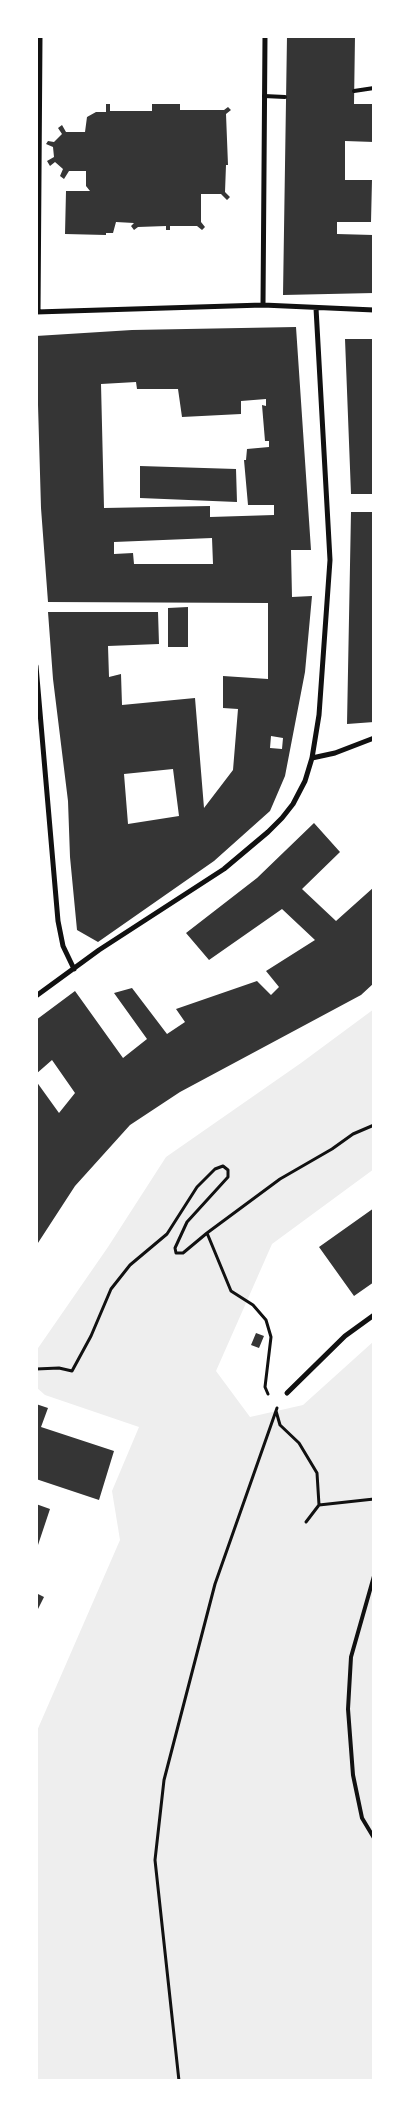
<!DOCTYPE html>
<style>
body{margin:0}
#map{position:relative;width:410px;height:2117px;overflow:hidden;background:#fff;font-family:"Noto Sans",sans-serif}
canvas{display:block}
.frame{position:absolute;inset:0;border:38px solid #fff;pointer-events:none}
</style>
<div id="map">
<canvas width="410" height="2117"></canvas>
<div class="frame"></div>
</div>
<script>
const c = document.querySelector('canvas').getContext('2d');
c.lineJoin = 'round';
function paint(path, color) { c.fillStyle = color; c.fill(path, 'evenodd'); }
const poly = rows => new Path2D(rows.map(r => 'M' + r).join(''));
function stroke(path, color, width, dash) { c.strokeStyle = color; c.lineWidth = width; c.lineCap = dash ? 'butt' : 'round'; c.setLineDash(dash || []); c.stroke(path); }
paint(poly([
 [374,1009,374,1169,272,1244,216,1371,250,1417,303,1405,374,1341,374,1502,372,1505,374,1507,374,2081,36,2081,36,1733,120,1540,112,1491,139,1427,45,1395,36,1387,36,1351,108,1247,166,1157,301,1063]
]), '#eee');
paint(poly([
 [287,36,355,36,354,104,374,104,374,142,345,141,345,180,372,180,371,222,337,222,337,234,373,235,374,293,283,295],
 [106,104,110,104,110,111,152,111,152,104,180,104,180,110,224,110,228,107,231,110,226,114,228,165,226,165,225,192,230,197,227,200,221,194,201,194,201,222,205,227,202,230,197,226,170,226,170,230,166,230,166,226,138,227,134,230,131,226,134,223,116,222,113,233,106,233,106,235,65,234,66,191,90,191,86,186,86,171,69,171,64,179,60,176,63,169,55,162,50,166,47,161,54,157,53,147,46,144,48,141,54,142,62,134,58,128,62,125,66,132,85,132,87,117,96,112,106,112],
 [296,327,311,550,291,550,292,597,312,596,305,672,285,776,270,811,214,861,98,942,77,930,70,857,68,801,53,679,48,612,158,612,159,644,108,646,109,677,121,674,122,705,195,698,204,808,233,770,238,709,223,708,223,676,268,679,268,603,48,602,41,508,36,336,132,330],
 [136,382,137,389,178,389,182,417,241,414,241,401,266,399,266,406,262,405,265,441,269,441,269,447,247,449,246,460,244,460,248,505,274,505,274,515,210,517,210,506,104,508,101,384],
 [212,538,213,564,134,564,133,553,114,554,114,542],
 [271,736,283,738,282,749,270,748],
 [173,769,179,816,128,824,124,774],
 [345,339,374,339,374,494,351,494],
 [140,466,236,469,237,502,140,498],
 [351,512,374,512,374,722,347,724],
 [188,607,188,647,168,647,168,608],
 [314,823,340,852,302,889,336,921,374,887,374,983,361,995,180,1092,130,1125,75,1186,36,1246,36,1081,59,1113,75,1093,52,1060,36,1074,36,1020,75,991,123,1058,147,1039,114,993,132,988,167,1034,185,1022,176,1009,257,981,271,995,279,987,266,971,315,940,282,909,209,960,186,933,257,878],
 [374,1208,374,1282,354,1296,319,1247],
 [256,1333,264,1336,259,1348,251,1345],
 [36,1404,48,1408,41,1427,114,1451,99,1500,36,1479],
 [36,1504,50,1509,37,1548,36,1548],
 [36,1593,44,1597,36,1613]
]), '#353535');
stroke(poly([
 [207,1233,231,1291,253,1305,266,1320,271,1337,265,1387,268,1394],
 [36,1369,59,1368,72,1371,91,1336,111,1289,130,1265,167,1234,197,1187,215,1169,223,1166,228,1170,228,1177,187,1222,175,1248,176,1253,183,1253,207,1233,280,1179,332,1149,353,1134,374,1125],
 [276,1411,280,1425,299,1443,317,1473,319,1505],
 [306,1522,319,1505,374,1499],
 [179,2081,155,1860,164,1780,215,1584,277,1408]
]), '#111', 3);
stroke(poly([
 [354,91,374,88],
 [264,96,285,97],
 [374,1576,351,1657,348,1709,353,1775,362,1818,374,1838]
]), '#111', 4);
stroke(poly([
 [263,305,265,36],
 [36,312,263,305,374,310],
 [38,312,40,36],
 [36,666,58,921,63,946,74,969],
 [312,758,335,753,374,738],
 [36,996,99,950,224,869,268,832,282,818,293,804,305,781,312,758,319,715,330,560,316,308],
 [287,1393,345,1336,374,1315]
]), '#111', 5);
</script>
